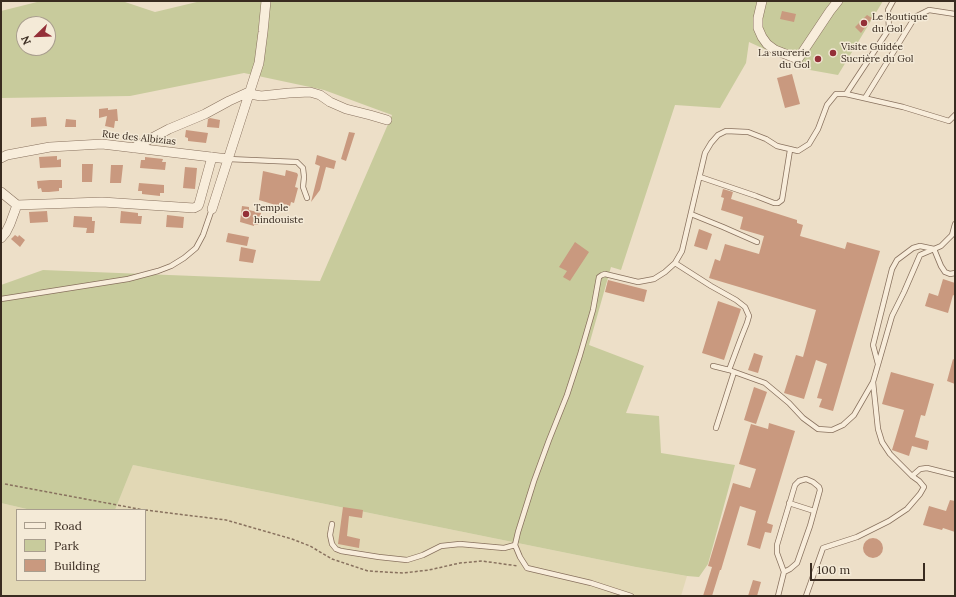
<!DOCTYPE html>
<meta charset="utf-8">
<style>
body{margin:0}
#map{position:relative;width:956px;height:597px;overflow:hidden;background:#eddfc8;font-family:Lora,serif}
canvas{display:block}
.frame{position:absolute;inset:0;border:2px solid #392b20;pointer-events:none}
.legend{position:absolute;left:16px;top:509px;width:130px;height:72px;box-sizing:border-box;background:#f4ead7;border:1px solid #a99e8e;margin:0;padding:5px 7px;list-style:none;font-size:12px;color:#392b20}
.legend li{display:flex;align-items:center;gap:8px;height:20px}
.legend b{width:20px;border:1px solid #a99e8e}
.north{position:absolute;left:16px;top:16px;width:40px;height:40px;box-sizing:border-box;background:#f4ead7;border:1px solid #a99e8e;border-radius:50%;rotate:247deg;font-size:11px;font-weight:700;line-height:16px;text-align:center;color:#392b20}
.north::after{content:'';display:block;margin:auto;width:14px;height:18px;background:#943038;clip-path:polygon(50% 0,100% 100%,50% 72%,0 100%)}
.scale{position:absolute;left:810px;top:563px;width:115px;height:18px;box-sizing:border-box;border:2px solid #392b20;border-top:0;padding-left:5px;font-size:12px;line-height:14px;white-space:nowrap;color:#392b20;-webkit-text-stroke:3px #f4ead7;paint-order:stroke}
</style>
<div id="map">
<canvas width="956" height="597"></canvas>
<div class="frame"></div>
<ul class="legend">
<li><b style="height:5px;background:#f8eddb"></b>Road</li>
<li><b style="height:11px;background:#c8cb9c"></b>Park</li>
<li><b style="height:11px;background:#c9997f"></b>Building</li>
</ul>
<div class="north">N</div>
<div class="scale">100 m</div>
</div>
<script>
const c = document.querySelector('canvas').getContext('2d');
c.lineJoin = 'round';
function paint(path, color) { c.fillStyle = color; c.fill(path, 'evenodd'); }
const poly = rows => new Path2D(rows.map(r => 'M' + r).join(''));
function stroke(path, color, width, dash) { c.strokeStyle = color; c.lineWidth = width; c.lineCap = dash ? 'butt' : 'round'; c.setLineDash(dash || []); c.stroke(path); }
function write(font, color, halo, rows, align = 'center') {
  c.font = font + ' Lora,serif'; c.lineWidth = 3; c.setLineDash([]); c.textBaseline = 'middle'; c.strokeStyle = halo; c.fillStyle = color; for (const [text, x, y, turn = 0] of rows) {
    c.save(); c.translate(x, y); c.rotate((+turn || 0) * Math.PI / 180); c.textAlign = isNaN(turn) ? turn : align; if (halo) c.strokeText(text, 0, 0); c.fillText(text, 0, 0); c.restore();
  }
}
paint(poly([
 [133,465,636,567,687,576,681,596,1,596,1,503,31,510,17,510,17,580,145,580,145,510,115,510]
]), '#e2d8b5');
paint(poly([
 [41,1,122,1,155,12,201,1,883,1,838,75,810,70,749,42,746,63,720,108,675,105,621,270,611,267,589,345,644,366,626,413,659,416,661,453,735,465,708,564,699,577,687,576,636,567,133,465,115,510,31,510,1,503,1,285,43,270,320,281,392,115,324,90,244,73,130,96,1,98,1,11],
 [24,24,48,24,48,48,24,48]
]), '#c8cb9c');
paint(poly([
 [782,11,796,14,794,22,780,19],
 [867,15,872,18,861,33,855,27],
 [792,74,800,104,785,108,777,78],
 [108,108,108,110,117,109,118,121,115,121,114,128,105,126,107,116,99,118,99,109],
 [46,117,47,126,31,127,31,118],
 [210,118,220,120,219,128,207,127,208,119],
 [66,119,76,120,76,127,65,127],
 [186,130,208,133,206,143,188,141,188,138,185,137],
 [349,132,355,133,346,161,341,159],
 [317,155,336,161,334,169,326,167,320,190,311,202,320,166,315,164],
 [57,156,57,160,61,159,61,167,40,168,39,157],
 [145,157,163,159,162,162,166,162,165,170,140,168,141,160,145,160],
 [82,164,93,164,92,182,82,182],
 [111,165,123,165,121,183,110,183],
 [185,167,197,168,195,189,183,188],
 [286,170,297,173,298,175,295,187,298,188,294,203,291,202,290,206,283,204,282,207,259,200,263,171,285,176],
 [50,180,62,180,62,188,59,188,59,191,49,192,42,192,41,188,38,189,37,181],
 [139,183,164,185,164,193,160,193,160,196,142,194,142,191,138,191],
 [723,189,733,192,731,199,797,220,797,223,803,225,800,236,845,249,847,242,880,251,833,411,819,407,822,399,817,398,827,364,816,360,804,399,784,393,796,355,803,357,816,310,709,278,715,259,720,261,725,244,759,254,764,236,740,229,743,217,721,210,724,198,721,197],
 [242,206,249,207,249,210,261,213,258,225,254,225,254,226,240,222],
 [47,211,48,222,30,223,29,212],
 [121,211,138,213,138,216,142,216,141,224,120,223],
 [167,215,184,217,183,228,166,227],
 [74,216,92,217,92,221,95,221,94,233,86,233,87,228,73,227],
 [699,229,712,234,707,250,694,246],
 [228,233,249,237,247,246,226,242],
 [15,235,18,237,19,235,25,240,20,247,11,239],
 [575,242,589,252,570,281,563,277,567,271,559,267],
 [241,247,256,250,253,263,239,261],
 [943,279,955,283,955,296,953,295,948,313,925,306,929,293,938,296],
 [608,280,647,290,644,302,605,292],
 [718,301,741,309,724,360,702,353],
 [754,353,763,356,758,373,748,370],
 [953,359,955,360,955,384,947,381],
 [891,372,934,384,925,416,921,415,915,437,929,441,927,450,912,446,909,456,892,450,904,410,882,404],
 [754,387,767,392,756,424,744,420],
 [769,423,795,431,767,523,773,525,771,533,765,532,760,549,747,545,756,511,740,506,721,570,720,570,712,596,703,596,712,567,708,566,733,483,750,488,756,469,739,464,751,424,768,429],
 [950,500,955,501,955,532,943,528,942,530,923,525,929,506,946,511],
 [343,507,363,510,362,518,349,516,347,536,360,539,359,548,338,544],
 '863 548a10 10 0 1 1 20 0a10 10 0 1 1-20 0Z',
 [753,580,761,582,757,596,748,596]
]), '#c9997f');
const service = poly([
 [846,94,889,29,888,10,893,1],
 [865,98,915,17,929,10,955,14],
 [228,159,297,162,303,168,304,177,303,187,307,198],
 [700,177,756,196,774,203,778,203,782,200,790,150],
 [691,214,723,227,757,242],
 [675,263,711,286,736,300,745,307,749,316,747,323,741,338,729,370],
 [1,299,128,279,158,271,171,266,184,258,196,248,203,235,212,209],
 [878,364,873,345,892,269,897,260,913,248,920,246,934,249,941,266,945,272,950,274,955,273],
 [713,366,729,370,765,383,789,403,803,418,818,429,832,430,843,425,854,415,873,382],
 [716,428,734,372],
 [912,476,920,469,927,468,955,475],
 [789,503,814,511],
 [332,524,330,535,332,544,336,549,341,551,379,557,407,560,423,555,441,546,460,544,504,548,515,545],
 [631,596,591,583,527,568,520,557,515,545,518,532,534,481,549,440,567,395,580,355,593,310,599,277,602,275,605,274,638,282,654,279,665,272,675,263,682,251,705,153,711,143,718,135,726,131,748,132,766,139,777,146,798,151,809,144,818,129,827,105,836,94,846,94,903,107,949,121,955,115],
 [778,596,784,572,790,569,797,563,810,526,820,490,819,487,813,482,806,479,799,481,795,485,777,545,777,553,784,572],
 [806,596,823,548,857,537,889,521,907,509,920,494,924,487,919,481,912,476,890,454,882,442,878,429,873,382,892,316,904,292,920,255,941,246,952,235,955,224]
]);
const minor = poly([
 [762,1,758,18,758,28,762,37,767,44,775,50,798,59,830,11,838,1],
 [250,94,261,96,289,93,310,92,320,95,330,102,346,109,370,115,387,120],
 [133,148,169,129,205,114,229,101,251,91],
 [1,158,7,155,50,147,102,144,228,159],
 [1,192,17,205,10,224,6,232,1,238],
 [17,205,102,202,194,208,198,206,199,204,212,157],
 [212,209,259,63,263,32,266,1]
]);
stroke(service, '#88715e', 6);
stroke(minor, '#88715e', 10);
stroke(poly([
 [5,484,144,510],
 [145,510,226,520,292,539,310,546,332,559,368,571,403,573,429,570,460,563,482,561,518,566]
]), '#88715e', 1.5, [3, 2]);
stroke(service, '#f8eddb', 4.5);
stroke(minor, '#f8eddb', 9);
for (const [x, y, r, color] of [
 [864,23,4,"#943038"],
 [833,53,4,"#943038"],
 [818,59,4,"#943038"],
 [246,214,4,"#943038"]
]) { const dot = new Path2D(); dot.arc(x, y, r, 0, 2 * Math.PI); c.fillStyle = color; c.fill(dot); stroke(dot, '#f4ead7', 1.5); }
write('10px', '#392b20', '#f4ead7', [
 ["Le Boutique",872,17],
 ["du Gol",872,29],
 ["Visite Guidée",841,47],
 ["Sucrière du Gol",841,59],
 ["La sucrerie",810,53,"right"],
 ["du Gol",810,65,"right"],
 ["Temple",254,208],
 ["hindouiste",254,220]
], 'left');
write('10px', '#392b20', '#f4ead7', [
 ["Rue des Albizias",139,138,6]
]);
</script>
